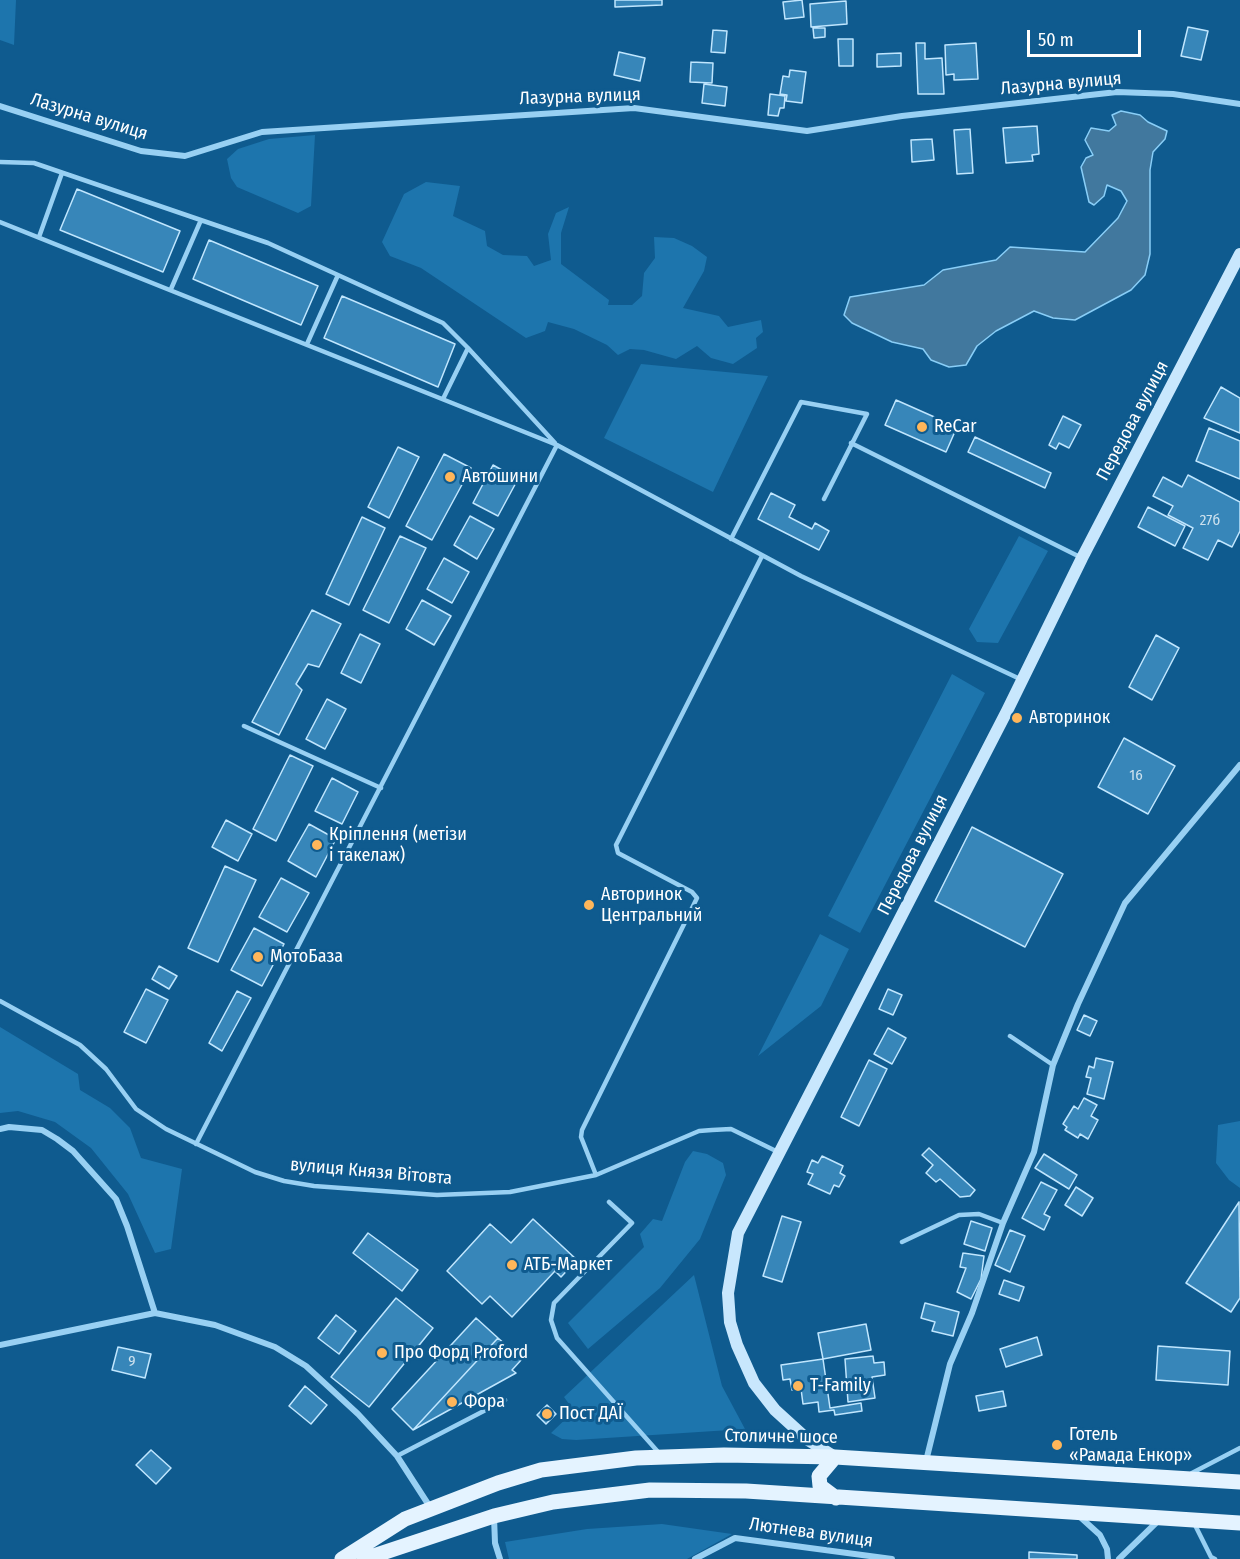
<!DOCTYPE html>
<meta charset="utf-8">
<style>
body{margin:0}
#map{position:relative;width:1240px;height:1559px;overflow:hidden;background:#0f5b8f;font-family:"Fira Sans Condensed",sans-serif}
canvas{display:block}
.scale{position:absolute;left:1027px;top:30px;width:114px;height:27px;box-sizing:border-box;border:3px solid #fff;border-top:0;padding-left:8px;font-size:18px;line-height:21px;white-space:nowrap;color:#fff;-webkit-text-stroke:4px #0f5b8f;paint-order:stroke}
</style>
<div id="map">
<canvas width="1240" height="1559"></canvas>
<div class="scale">50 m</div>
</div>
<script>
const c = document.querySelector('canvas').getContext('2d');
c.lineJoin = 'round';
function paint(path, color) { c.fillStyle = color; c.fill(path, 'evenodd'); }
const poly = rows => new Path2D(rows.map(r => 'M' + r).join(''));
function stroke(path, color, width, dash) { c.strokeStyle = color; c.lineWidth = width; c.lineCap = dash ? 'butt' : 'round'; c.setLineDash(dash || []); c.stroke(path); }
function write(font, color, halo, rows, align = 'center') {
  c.font = font + ' "Fira Sans Condensed",sans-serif'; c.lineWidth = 6; c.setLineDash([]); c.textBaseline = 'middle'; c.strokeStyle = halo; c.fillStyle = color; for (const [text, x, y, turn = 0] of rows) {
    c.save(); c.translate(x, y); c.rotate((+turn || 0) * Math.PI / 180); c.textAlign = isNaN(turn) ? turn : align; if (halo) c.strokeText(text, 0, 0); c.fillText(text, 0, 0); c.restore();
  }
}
paint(poly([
 [0,0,16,0,14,45,0,40],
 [315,135,311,206,298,213,237,187,231,178,227,159,238,149,269,139],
 [426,182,460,186,453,216,485,231,487,246,503,255,527,256,534,266,551,260,548,234,556,213,569,207,561,233,561,264,609,300,608,305,632,305,642,296,644,273,655,258,654,237,674,238,692,246,707,257,704,271,683,308,719,316,728,327,761,320,763,332,756,338,757,348,733,364,711,358,697,346,676,359,644,350,630,349,618,355,607,345,574,329,548,322,545,331,526,338,421,268,390,256,382,242,404,194],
 [641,364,768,376,713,492,604,438],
 [1019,536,1048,551,998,643,977,642,969,629],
 [952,674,985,693,860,933,828,916],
 [820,934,849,949,821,1006,758,1056],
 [0,1027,78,1074,80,1090,110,1108,130,1128,141,1158,182,1169,171,1249,155,1253,128,1194,91,1148,55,1122,18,1111,0,1113],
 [1240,1121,1240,1188,1229,1180,1216,1163,1218,1125],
 [693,1151,707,1154,723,1163,726,1175,700,1239,660,1288,588,1349,568,1323,644,1247,640,1234,653,1219,662,1221,685,1162],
 [694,1275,722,1386,745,1429,576,1440,562,1439,551,1433,574,1411,564,1397],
 [662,1524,732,1534,687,1559,509,1559,505,1542,587,1529]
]), '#1d75ad');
const water = poly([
 [1121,111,1140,115,1148,122,1167,131,1165,139,1153,152,1150,170,1150,254,1145,275,1131,290,1075,320,1053,318,1034,311,996,331,977,346,966,365,949,367,931,360,923,349,892,342,852,323,844,315,850,297,924,285,943,270,996,260,1010,247,1085,252,1118,218,1127,201,1121,191,1107,185,1104,196,1094,205,1089,202,1081,167,1086,158,1093,155,1085,140,1091,128,1109,131,1116,125,1112,115,1121,111]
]);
paint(water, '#41789e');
stroke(water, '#89cef7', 1.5);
const building = poly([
 [615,0,662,0,662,5,615,7,615,0],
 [802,0,804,17,785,19,783,2,802,0],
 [846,1,847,24,811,27,810,4,846,1],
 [1188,27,1208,31,1201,60,1181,56,1188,27],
 [813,28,825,28,825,37,814,38,813,28],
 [713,30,727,31,725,53,711,52,713,30],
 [838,39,853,39,853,66,839,66,838,39],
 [916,43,925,43,925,59,942,58,944,94,918,94,916,43],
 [976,43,978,79,954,80,954,74,946,75,945,45,976,43],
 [619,52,645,58,640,81,614,75,619,52],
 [901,53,901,66,877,67,877,54,901,53],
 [691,62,713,63,712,83,690,82,691,62],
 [790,70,806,72,802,103,786,101,787,95,780,94,783,76,789,77,790,70],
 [704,84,727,87,725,106,702,103,704,84],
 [770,94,785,96,784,108,780,108,778,116,768,115,770,94],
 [1037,126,1039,154,1032,155,1033,161,1006,163,1003,128,1037,126],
 [970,129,973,173,957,174,954,130,970,129],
 [932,139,934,160,912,162,911,140,932,139],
 [77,189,180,231,163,272,60,230,77,189],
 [209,240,318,286,301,325,193,279,209,240],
 [342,296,455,344,438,387,324,338,342,296],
 [1221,387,1240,398,1240,433,1204,418,1221,387],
 [896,400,957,427,946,452,885,425,896,400],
 [1063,416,1081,425,1069,448,1059,443,1056,449,1049,445,1063,416],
 [1209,428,1240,441,1240,479,1196,461,1209,428],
 [975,437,1051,473,1045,488,968,452,975,437],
 [398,447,419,457,389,518,368,507,398,447],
 [444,454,471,468,432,540,406,526,444,454],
 [493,465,518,479,498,516,473,503,493,465],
 [1188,475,1240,502,1240,531,1232,547,1218,540,1208,560,1183,548,1193,528,1168,515,1173,506,1153,496,1163,477,1182,487,1188,475],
 [771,493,795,505,789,517,812,529,815,523,829,531,819,550,758,519,771,493],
 [1148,507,1185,526,1175,546,1138,527,1148,507],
 [470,516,494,529,477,559,454,545,470,516],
 [362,517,385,528,349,605,326,594,362,517],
 [400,536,426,548,389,623,363,610,400,536],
 [444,558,469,572,452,603,427,589,444,558],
 [422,600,451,616,434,645,406,629,422,600],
 [312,610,341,624,319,667,308,664,296,684,302,690,279,735,252,722,312,610],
 [360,634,380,644,361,683,341,673,360,634],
 [1156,635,1179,648,1152,700,1129,687,1156,635],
 [327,699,346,709,325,749,306,739,327,699],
 [1124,738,1175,766,1148,814,1098,787,1124,738],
 [290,755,313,766,276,841,253,829,290,755],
 [332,778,358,792,342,824,315,811,332,778],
 [226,820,252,834,238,861,212,847,226,820],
 [309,824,336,839,316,877,288,861,309,824],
 [972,827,1063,874,1025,947,935,901,972,827],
 [225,866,256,880,218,962,188,948,225,866],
 [281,878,309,893,287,932,259,917,281,878],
 [254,928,284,944,262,986,231,970,254,928],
 [159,966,177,976,169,989,152,979,159,966],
 [146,989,168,1000,146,1043,124,1032,146,989],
 [888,989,902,995,893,1015,879,1009,888,989],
 [237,991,251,998,222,1051,209,1043,237,991],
 [1084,1015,1097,1021,1090,1036,1077,1030,1084,1015],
 [888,1028,906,1038,892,1064,874,1054,888,1028],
 [1096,1058,1113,1062,1104,1099,1087,1094,1091,1078,1086,1077,1089,1066,1094,1068,1096,1058],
 [869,1060,887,1069,859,1126,841,1117,869,1060],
 [1084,1098,1097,1105,1091,1116,1098,1120,1088,1139,1080,1134,1078,1138,1065,1130,1067,1127,1063,1124,1074,1106,1078,1109,1084,1098],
 [929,1148,975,1190,970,1196,960,1197,940,1179,936,1182,926,1173,933,1165,922,1155,929,1148],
 [1044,1154,1077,1175,1069,1189,1035,1168,1044,1154],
 [822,1156,843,1166,840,1173,845,1176,839,1187,834,1185,830,1194,808,1184,813,1174,807,1172,812,1160,818,1163,822,1156],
 [1041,1182,1057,1190,1044,1214,1050,1217,1044,1230,1022,1218,1041,1182],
 [1076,1187,1093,1198,1082,1216,1065,1205,1076,1187],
 [1239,1202,1240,1298,1231,1312,1186,1283,1239,1202],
 [782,1216,801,1222,782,1282,763,1276,782,1216],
 [533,1219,577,1260,561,1277,555,1271,512,1317,490,1296,482,1304,447,1271,490,1224,511,1243,533,1219],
 [971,1221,992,1228,985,1251,964,1244,971,1221],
 [1010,1230,1025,1236,1010,1272,995,1265,1010,1230],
 [368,1233,418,1270,402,1291,353,1253,368,1233],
 [963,1253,984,1256,981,1279,971,1299,957,1292,966,1268,960,1267,963,1253],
 [1004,1280,1024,1287,1019,1301,999,1294,1004,1280],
 [396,1298,433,1328,369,1407,331,1377,396,1298],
 [925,1303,959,1312,953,1336,932,1331,935,1322,921,1318,925,1303],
 [336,1315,356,1331,339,1354,318,1338,336,1315],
 [476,1318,498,1338,413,1430,392,1409,476,1318],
 [866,1324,871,1350,823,1359,818,1333,866,1324],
 [1037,1337,1042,1355,1006,1367,1000,1349,1037,1337],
 [498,1338,522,1359,512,1370,516,1373,413,1430,498,1338],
 [1158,1346,1230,1351,1228,1385,1156,1380,1158,1346],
 [118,1347,151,1354,145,1378,112,1370,118,1347],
 [873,1356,874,1363,884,1362,885,1375,872,1377,875,1398,848,1402,845,1359,873,1356],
 [823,1359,830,1408,861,1403,862,1411,835,1415,834,1410,819,1412,818,1402,803,1404,801,1389,792,1390,790,1379,783,1380,781,1365,823,1359],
 [305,1386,327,1405,311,1424,289,1406,305,1386],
 [1003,1391,1006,1406,979,1411,976,1396,1003,1391],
 [547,1405,556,1414,546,1424,537,1415,547,1405],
 [151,1450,171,1468,156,1484,136,1465,151,1450],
 [1029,1552,1077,1555,1077,1559,1029,1559,1029,1552]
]);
paint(building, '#3786b9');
stroke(building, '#c0e6fe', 1.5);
stroke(poly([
 [0,162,34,163,268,243,443,323,468,348,443,399],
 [0,222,557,445,801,576,1020,679],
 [39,237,62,173],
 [171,289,201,220],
 [307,344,338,275],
 [468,348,555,443],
 [851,443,1080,557],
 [731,539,801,402,867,414,824,499],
 [244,726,381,788],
 [0,1001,80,1045,106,1069,136,1109,166,1129,255,1172,284,1181,314,1186,437,1195,510,1192,596,1175,699,1131,712,1130,731,1129,778,1152],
 [1010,1036,1053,1065],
 [196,1144,557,445],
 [596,1175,581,1137,582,1130,697,898,692,892,618,853,616,845,762,556],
 [609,1202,632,1223,554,1303,551,1320,557,1338,659,1453],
 [902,1242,959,1215,979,1214,1003,1223],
 [397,1456,505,1400],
 [1192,1473,1240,1448],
 [1195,1525,1211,1557,1215,1559]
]), '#98d0f3', 4.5);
stroke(poly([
 [0,106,141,151,185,156,262,132,634,108,807,131,902,116,1117,92,1173,94,1240,104],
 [0,1129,9,1127,42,1130,57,1139,73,1151,116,1199,127,1226,155,1313],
 [0,1345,155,1313,215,1325,275,1347,306,1366,358,1414,397,1456,430,1507],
 [926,1461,950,1364,972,1313,1003,1223,1034,1152,1053,1065,1078,1004,1125,903,1240,765],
 [1079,1516,1100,1535,1107,1549,1108,1559],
 [494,1517,495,1543,500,1559],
 [695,1559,735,1538,892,1559],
 [1119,1559,1159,1520]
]), '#98d0f3', 6);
stroke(poly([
 [835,1457,808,1440,775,1410,754,1383,737,1345,730,1322,728,1293,738,1233,1007,711,1082,558,1240,254]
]), '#c8e7fd', 12);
stroke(poly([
 [835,1457,819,1476,820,1486,836,1498],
 [342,1559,405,1519,498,1483,541,1470,636,1458,724,1455,835,1457,1240,1482],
 [364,1559,494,1516,553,1502,650,1490,746,1491,1240,1523]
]), '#e4f3ff', 15);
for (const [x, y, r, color] of [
 [922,427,6,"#ffb65a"],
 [450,477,6,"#ffb65a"],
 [1017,718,6,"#ffb65a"],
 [317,845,6,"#ffb65a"],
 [589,905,6,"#ffb65a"],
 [258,957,6,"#ffb65a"],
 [512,1265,6,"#ffb65a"],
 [382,1353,6,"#ffb65a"],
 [798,1386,6,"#ffb65a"],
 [452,1402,6,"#ffb65a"],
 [547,1414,6,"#ffb65a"],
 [1057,1445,6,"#ffb65a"]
]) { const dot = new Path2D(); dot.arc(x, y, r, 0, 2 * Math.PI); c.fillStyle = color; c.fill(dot); stroke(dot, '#0f5b8f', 2); }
write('15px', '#cde1ee', null, [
 ["27б",1210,521],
 ["16",1136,776],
 ["9",132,1362]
]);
write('18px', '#fff', '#0f5b8f', [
 ["Лазурна вулиця",1061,84,-5],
 ["Лазурна вулиця",580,97,-2],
 ["Лазурна вулиця",89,117,17],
 ["Передова вулиця",1133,421,-62],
 ["Передова вулиця",913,855,-63],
 ["вулиця Князя Вітовта",371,1172,5],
 ["Столичне шосе",781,1437,1],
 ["Лютнева вулиця",811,1533,8]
]);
write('18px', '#fff', '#0f5b8f', [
 ["ReCar",934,427],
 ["Автошини",462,477],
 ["Авторинок",1029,718],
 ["Кріплення (метізи",329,835],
 ["і такелаж)",329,856],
 ["Авторинок",601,895],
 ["Центральний",601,916],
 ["МотоБаза",270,957],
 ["АТБ-Маркет",524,1265],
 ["Про Форд Proford",394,1353],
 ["T-Family",810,1386],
 ["Фора",464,1402],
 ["Пост ДАЇ",559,1414],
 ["Готель",1069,1435],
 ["«Рамада Енкор»",1069,1456]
], 'left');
</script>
